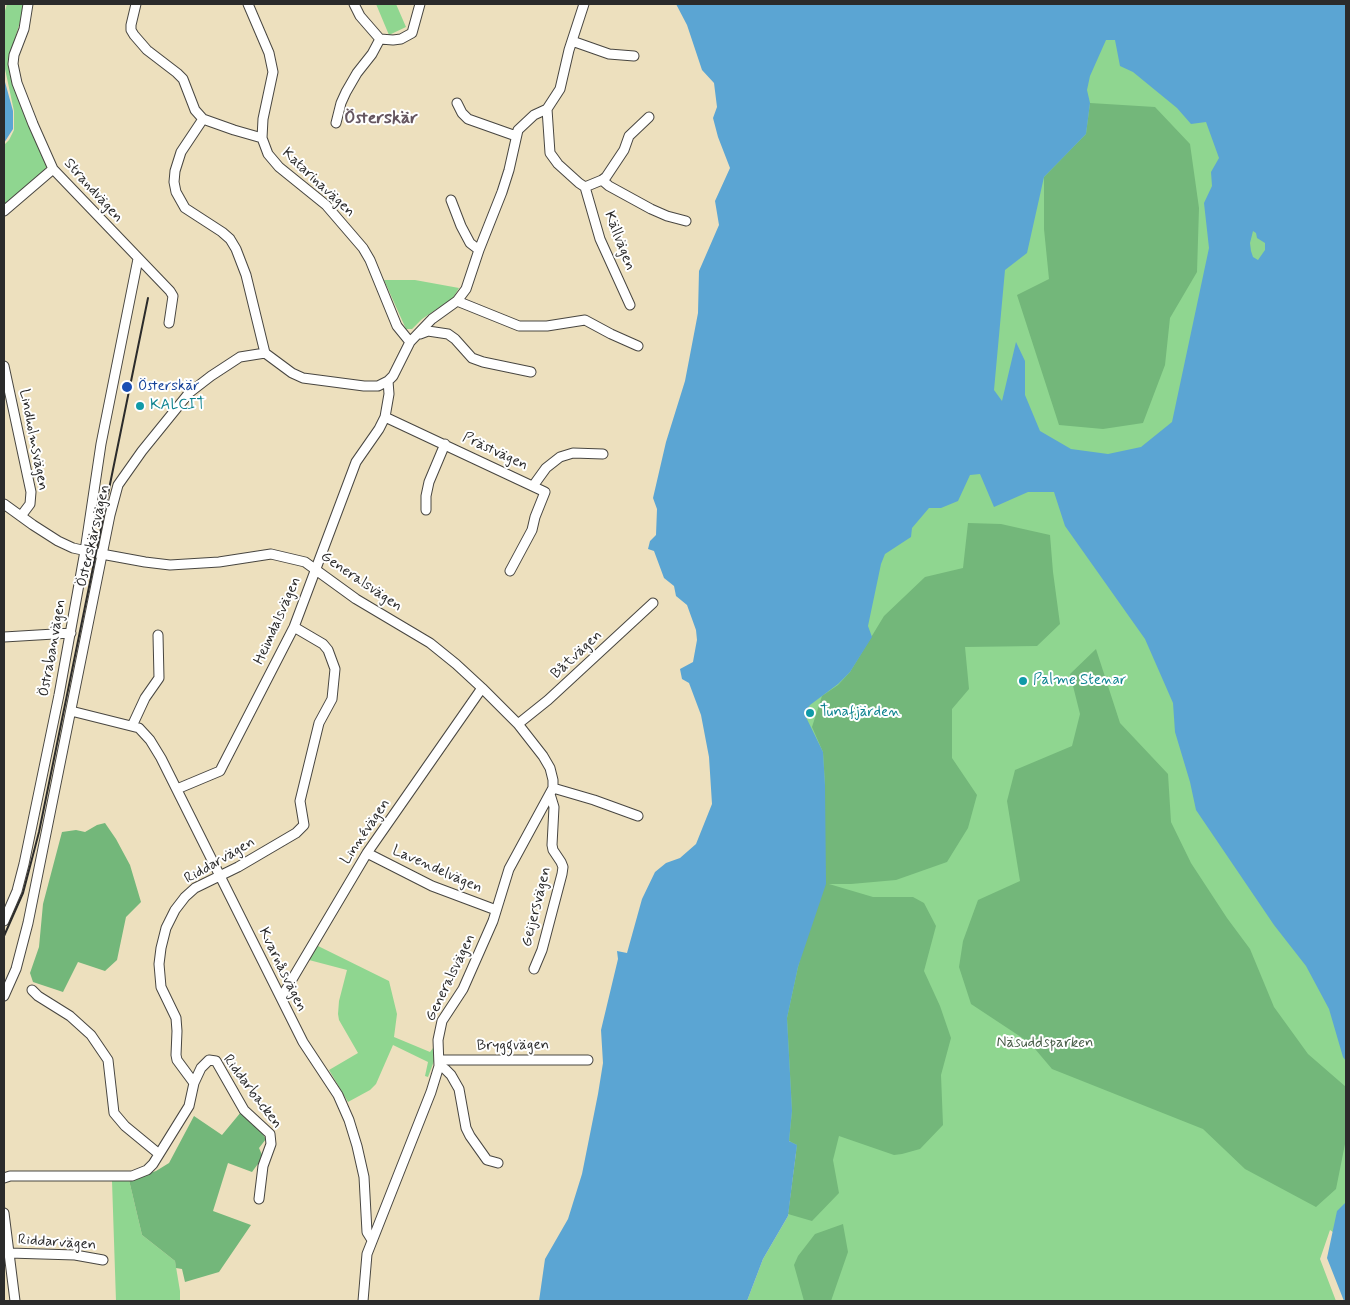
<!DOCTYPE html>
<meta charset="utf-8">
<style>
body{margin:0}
#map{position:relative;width:1350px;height:1305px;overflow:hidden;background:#ede0be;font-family:Mynerve,sans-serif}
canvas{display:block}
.frame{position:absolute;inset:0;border:5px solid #2b2b2b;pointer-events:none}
</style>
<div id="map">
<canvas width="1350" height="1305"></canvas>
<div class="frame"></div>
</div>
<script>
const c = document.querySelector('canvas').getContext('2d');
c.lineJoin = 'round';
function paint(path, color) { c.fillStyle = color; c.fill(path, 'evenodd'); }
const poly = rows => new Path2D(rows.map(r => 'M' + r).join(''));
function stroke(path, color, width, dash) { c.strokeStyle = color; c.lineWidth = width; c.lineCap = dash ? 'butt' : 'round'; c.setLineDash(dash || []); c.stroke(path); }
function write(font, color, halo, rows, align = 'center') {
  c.font = font + ' Mynerve,sans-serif'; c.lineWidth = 4; c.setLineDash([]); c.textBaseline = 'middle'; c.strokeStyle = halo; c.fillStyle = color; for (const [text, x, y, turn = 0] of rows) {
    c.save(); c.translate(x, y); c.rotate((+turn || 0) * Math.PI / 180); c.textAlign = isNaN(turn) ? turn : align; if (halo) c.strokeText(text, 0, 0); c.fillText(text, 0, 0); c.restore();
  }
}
paint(poly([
 [7,4,24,4,24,9,9,58,9,72,47,166,43,172,4,207,4,145,9,140,14,130,14,111,5,69,4,14],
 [376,4,396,4,406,27,389,35],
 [1301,4,1346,86,1346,1241,1330,1230,1320,1259,1336,1301,747,1301,763,1259,788,1216,796,1154,707,961,882,28],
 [384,280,415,280,459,288,453,298,422,319,412,329,406,329],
 [316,945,389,981,397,1014,394,1037,430,1052,433,1048,434,1061,428,1077,425,1076,428,1062,393,1045,376,1084,370,1090,348,1102,329,1070,358,1053,339,1020,338,1014,339,1001,347,970,309,960],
 [129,1180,142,1235,175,1261,180,1291,180,1301,116,1301,112,1181]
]), '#8fd690');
paint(poly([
 [1090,103,1155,107,1190,144,1199,208,1197,272,1170,318,1165,365,1143,423,1103,429,1059,425,1017,295,1049,279,1044,229,1044,177,1086,134],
 [968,523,1001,524,1050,535,1053,572,1060,624,1037,646,965,647,969,689,952,709,952,758,977,795,968,828,947,862,896,880,851,884,829,884,873,897,913,897,924,903,936,926,924,971,940,1006,951,1038,941,1075,943,1125,920,1149,902,1154,894,1155,839,1136,833,1160,839,1193,812,1221,788,1214,797,1145,789,1141,792,1111,787,1018,798,967,807,935,825,785,823,752,812,727,822,696,838,685,850,672,884,616,925,577,963,568],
 [1096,649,1120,723,1168,774,1171,822,1191,863,1227,918,1250,949,1274,1007,1308,1054,1346,1087,1346,1139,1336,1189,1316,1207,1245,1169,1203,1129,1052,1069,1030,1043,971,1004,959,967,963,941,978,900,1020,881,1007,801,1015,770,1072,746,1080,714,1070,674],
 [105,823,116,839,130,865,141,902,126,917,117,960,105,971,78,962,63,992,33,982,30,973,39,947,43,904,62,832,76,830,85,832,97,825],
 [241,1112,256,1124,266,1139,259,1148,263,1157,252,1172,228,1163,213,1211,251,1225,219,1272,185,1282,182,1269,176,1268,175,1261,142,1235,129,1180,156,1171,169,1163,194,1116,222,1135],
 [843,1224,848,1252,831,1301,804,1301,794,1265,798,1256,815,1234]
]), '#73b77a');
paint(poly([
 [676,4,1346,4,1346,1061,1343,1057,1329,1009,1306,966,1274,925,1196,810,1190,782,1175,732,1173,703,1145,639,1065,526,1054,492,1028,492,994,507,980,474,970,475,958,501,941,508,929,508,912,528,911,537,885,554,881,564,868,626,872,637,850,672,838,684,810,705,804,713,823,752,825,785,826,884,798,967,787,1018,792,1111,789,1141,797,1145,788,1216,763,1259,747,1301,539,1301,545,1259,568,1219,582,1174,598,1094,603,1063,601,1030,618,959,617,951,627,953,642,899,655,872,666,863,680,858,696,844,712,804,709,757,701,715,689,683,682,679,680,669,693,662,697,640,696,630,687,605,676,596,674,586,664,578,654,551,648,549,650,541,656,535,657,509,653,498,666,442,685,381,698,313,699,271,719,225,715,201,730,168,718,137,713,118,717,107,714,83,702,70,687,25],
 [1106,40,1115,40,1120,66,1133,72,1177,108,1191,124,1206,122,1219,158,1211,172,1212,186,1204,203,1209,248,1172,422,1141,447,1108,454,1071,449,1040,431,1025,395,1025,361,1016,342,1002,401,994,390,1005,270,1027,253,1044,177,1086,134,1090,103,1087,90,1090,76],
 [1253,231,1256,233,1257,238,1265,243,1265,250,1258,260,1253,257,1251,251,1250,243],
 [4,40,5,82,13,111,13,129,4,143],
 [1346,1202,1346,1301,1344,1301,1327,1258,1337,1211]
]), '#5ba5d3');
const street = poly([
 [28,4,24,29,14,55,13,64,17,83,33,124,53,169,170,291,173,296,169,323],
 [136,4,131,25,131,30,134,35,147,50,177,73,183,79,195,110,203,119,234,130,262,138],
 [248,4,269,53,273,72,263,119,262,138,268,154,279,167,326,205,363,248,370,260,397,326,410,342],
 [354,4,360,16,380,39,393,40,401,39,412,33,420,4],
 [572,41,609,54,634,56],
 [457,103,462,113,468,119,516,136],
 [547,109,550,153,558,164,579,183,585,187,602,180,609,186,651,209,667,216,686,221],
 [203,119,181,152,175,171,174,182,176,192,185,208,222,232,230,239,236,249,246,275,265,353],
 [336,123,341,103,346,92,357,73,372,54,380,39],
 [602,180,606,177,624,150,629,136,649,117],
 [585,187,600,239,630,305],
 [451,200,461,226,470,243,479,250],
 [4,211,53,169],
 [457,301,519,326,547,326,585,320,611,334,638,346],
 [420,334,428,331,448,334,455,339,472,358,483,362,531,372],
 [4,366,31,492,30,504,21,516],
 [385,417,545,492,535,517,532,530,510,571],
 [533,486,546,468,560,457,573,453,603,454],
 [4,504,33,525,58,541,73,548,96,553,145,562,170,565,219,562,271,554,305,562,356,599,430,643,456,664,482,688,518,724,543,756,550,768,553,780,553,788,509,869,493,921,463,989,442,1021,438,1040,439,1066,431,1092,367,1254,363,1301],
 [426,510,426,496,429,482,445,444],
 [4,637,71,633],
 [71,711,139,728,150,740,161,758,303,1042,338,1095,349,1120,357,1146,364,1177,367,1232,372,1240],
 [518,724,548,700,653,603],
 [132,726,145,698,159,678,158,635],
 [553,788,594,800,638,816],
 [177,789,220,771,223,765,294,627,356,462,379,429,385,417,389,394,388,381],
 [367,853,432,886,496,910],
 [4,921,17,891,24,864,59,695,85,551,101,444,138,259],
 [534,969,542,950,562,874,563,867,561,862,553,850,552,845,554,807,550,794],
 [32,990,38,996,70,1016,91,1035,108,1060,114,1113,125,1126,159,1154],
 [4,996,16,969,28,923,110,515,118,485,142,451,189,393,211,376,240,357,265,353,292,373,303,378,364,386,378,386,388,381,393,376,410,342,432,319,457,301,466,289,479,250,502,192,509,170,518,130,534,115,547,109,560,89,569,50,584,4],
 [281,998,367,853,482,688],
 [439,1060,588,1060],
 [439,1066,445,1069,451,1075,459,1089,466,1128,470,1136,487,1160,498,1163],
 [194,1083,201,1068,209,1060,216,1061,244,1110,270,1134,271,1144,263,1166,259,1199],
 [4,1178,10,1176,132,1176,147,1170,153,1164,189,1106,194,1083,177,1060,176,1055,177,1031,176,1018,161,987,159,964,161,948,166,928,175,910,185,897,195,888,238,867,296,833,304,825,300,801,319,723,332,699,335,669,328,650,323,644,294,627],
 [4,1213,15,1301],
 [9,1253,75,1255,103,1260]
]);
stroke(street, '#484641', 11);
stroke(street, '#fff', 9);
stroke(poly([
 [4,936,23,893,39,832,148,298]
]), '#2b2b2b', 2);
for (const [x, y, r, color] of [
 [127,387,6,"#1a4fb4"],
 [140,406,5,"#0f9aa8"],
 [1023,681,5,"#0f9aa8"],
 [810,713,5,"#0f9aa8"]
]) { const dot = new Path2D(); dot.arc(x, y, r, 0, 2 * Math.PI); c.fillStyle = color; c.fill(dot); stroke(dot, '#fff', 2); }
write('15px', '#2b2b2b', '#fff', [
 ["Katarinavägen",318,183,43],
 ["Strandvägen",93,191,48],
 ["Källvägen",619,241,69],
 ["Lindholmsvägen",33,440,79],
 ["Prästvägen",495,452,25],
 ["Österskärsvägen",94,536,-77],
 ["Generalsvägen",361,582,34],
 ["Heimdalsvägen",278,621,-66],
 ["Östrabanvägen",53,648,-80],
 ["Båtvägen",577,655,-43],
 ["Linnévägen",366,832,-56],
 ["Riddarvägen",220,861,-30],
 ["Lavendelvägen",437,870,24],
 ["Geijersvägen",537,907,-76],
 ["Kvarnåsvägen",282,970,64],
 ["Generalsvägen",451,978,-64],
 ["Bryggvägen",513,1046,-1],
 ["Riddarbacken",252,1092,53],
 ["Riddarvägen",57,1243,4]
]);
write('15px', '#164399', '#fff', [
 ["Österskär",138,387]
], 'left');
write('15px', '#0d838f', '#fff', [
 ["KALCIT",150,406],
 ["Palme Stenar",1033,681],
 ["Tunafjärden",820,713]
], 'left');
write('15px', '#495e49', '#fff', [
 ["Näsuddsparken",1045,1044]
]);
write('bold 18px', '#655660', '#fff', [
 ["Österskär",381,119]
]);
</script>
